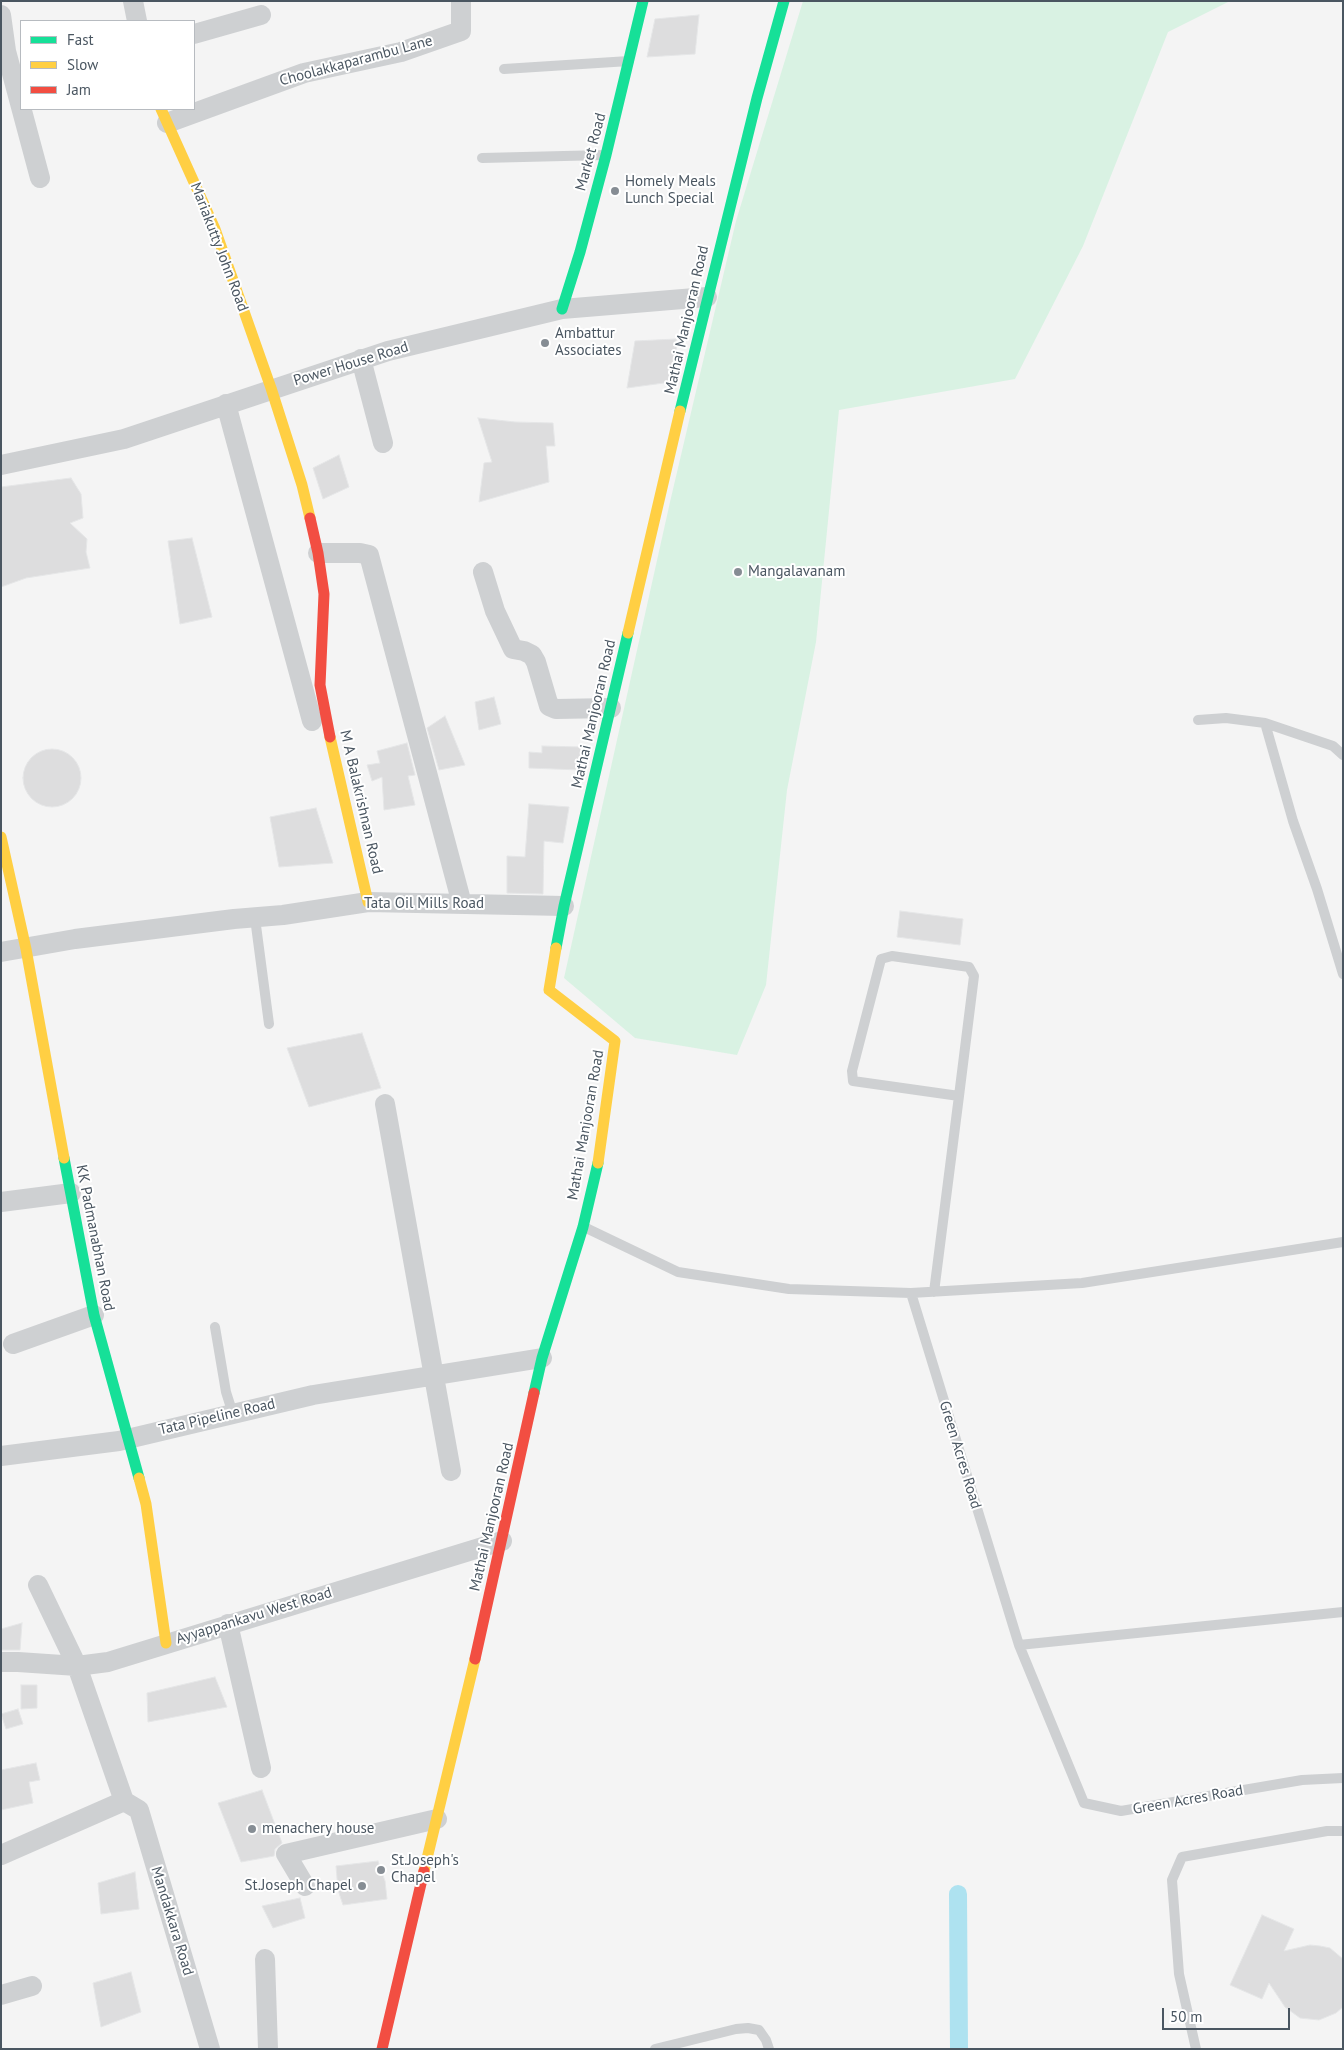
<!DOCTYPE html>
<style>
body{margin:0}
#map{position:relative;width:1344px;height:2050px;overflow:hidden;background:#f4f4f4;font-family:"PT Sans",sans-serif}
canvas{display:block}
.frame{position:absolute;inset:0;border:2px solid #4a5661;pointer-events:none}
.legend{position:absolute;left:20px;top:20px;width:175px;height:90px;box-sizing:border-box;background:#fff;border:1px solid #b7bbc0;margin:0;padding:6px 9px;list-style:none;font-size:15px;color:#4a5661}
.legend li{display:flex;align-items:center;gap:10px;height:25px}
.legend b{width:25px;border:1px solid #b7bbc0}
.scale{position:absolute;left:1162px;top:2008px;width:128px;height:22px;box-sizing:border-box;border:2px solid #4a5661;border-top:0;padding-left:6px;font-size:15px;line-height:18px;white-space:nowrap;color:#4a5661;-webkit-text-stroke:4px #fff;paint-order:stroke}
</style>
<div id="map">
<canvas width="1344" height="2050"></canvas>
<div class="frame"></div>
<ul class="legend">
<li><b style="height:6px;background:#16e098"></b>Fast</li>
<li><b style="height:6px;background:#ffcf43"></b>Slow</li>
<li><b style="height:6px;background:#f24e42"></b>Jam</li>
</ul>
<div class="scale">50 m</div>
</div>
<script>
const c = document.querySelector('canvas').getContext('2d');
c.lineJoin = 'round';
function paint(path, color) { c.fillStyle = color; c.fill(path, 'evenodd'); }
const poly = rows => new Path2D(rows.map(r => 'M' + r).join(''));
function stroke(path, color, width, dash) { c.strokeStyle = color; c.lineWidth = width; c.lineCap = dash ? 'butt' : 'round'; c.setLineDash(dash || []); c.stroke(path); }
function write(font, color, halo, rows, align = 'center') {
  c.font = font + ' "PT Sans",sans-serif'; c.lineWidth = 4; c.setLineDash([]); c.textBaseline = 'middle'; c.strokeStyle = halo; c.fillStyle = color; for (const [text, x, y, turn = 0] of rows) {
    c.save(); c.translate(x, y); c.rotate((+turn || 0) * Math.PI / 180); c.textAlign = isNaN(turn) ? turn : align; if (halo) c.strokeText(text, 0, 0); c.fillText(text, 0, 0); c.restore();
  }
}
paint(poly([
 [803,1,1230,1,1168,32,1083,246,1015,379,839,410,816,642,787,790,766,985,737,1055,635,1038,564,978,670,502,736,221]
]), '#d9f2e3');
stroke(poly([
 [958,1894,959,2049]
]), '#aee2f0', 18);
const building = poly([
 [699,15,695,54,647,57,655,19,699,15],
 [676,339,677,357,671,382,627,388,635,341,676,339],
 [478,418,515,422,553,423,555,446,546,446,549,482,479,502,484,463,492,462,478,418],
 [339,455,349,487,323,499,313,468,339,455],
 [71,478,81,494,83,518,70,523,87,539,86,552,90,568,26,578,1,587,1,487,71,478],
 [192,538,212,617,180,624,168,541,192,538],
 [494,697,501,724,479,730,475,702,494,697],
 [445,716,465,765,439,770,427,728,445,716],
 [407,743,415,775,408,776,415,805,384,810,382,777,372,781,367,765,380,763,377,751,407,743],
 [542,746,581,747,580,770,529,768,529,752,542,753,542,746],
 '23 778a29 29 0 1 1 58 0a29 29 0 1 1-58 0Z',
 [529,804,569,807,563,843,544,841,543,894,507,893,507,856,525,857,529,804],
 [316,808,333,863,279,867,270,817,316,808],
 [900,911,963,919,960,945,897,937,900,911],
 [362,1033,381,1088,309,1107,287,1048,362,1033],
 [22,1623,20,1650,1,1650,1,1629,22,1623],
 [215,1677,227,1707,148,1722,147,1693,215,1677],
 [21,1685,37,1685,37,1708,21,1709,21,1685],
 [18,1709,23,1724,6,1729,1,1714,18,1709],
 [36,1763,40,1780,29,1782,33,1803,1,1810,1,1770,36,1763],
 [262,1790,282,1843,275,1849,274,1856,241,1862,218,1803,262,1790],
 [378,1861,385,1881,387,1899,343,1905,338,1890,336,1866,378,1861],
 [135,1872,139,1909,101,1914,98,1883,135,1872],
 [300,1898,305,1918,273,1928,262,1906,300,1898],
 [1262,1915,1294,1929,1284,1951,1310,1945,1320,1946,1330,1948,1343,1959,1343,2007,1336,2013,1319,2020,1300,2018,1285,2007,1269,1983,1262,1999,1230,1985,1262,1915],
 [131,1972,141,2012,101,2027,93,1983,131,1972]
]);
paint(building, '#ddddde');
stroke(building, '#e5e6e7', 1);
stroke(poly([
 [504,69,629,61],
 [482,158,605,155],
 [1198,720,1226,718,1265,723,1293,821,1317,889,1343,974],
 [1265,723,1333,746,1343,755],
 [255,918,269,1024],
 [584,1227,678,1272,789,1289,911,1293,1082,1283,1343,1242],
 [934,1292,959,1096,974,976,969,967,892,956,881,959,852,1071,853,1081,959,1096],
 [911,1293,1019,1645,1084,1803,1121,1811,1302,1780,1343,1778],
 [215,1327,226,1392,233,1414],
 [1019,1645,1343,1612],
 [655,2049,736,2029,748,2028,759,2030,766,2040,769,2049],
 [1196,2049,1179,1974,1172,1880,1182,1857,1327,1831,1343,1831]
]), '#ced0d2', 10);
stroke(poly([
 [133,1,137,21],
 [1,15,6,51,40,178],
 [194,34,261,15],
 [167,123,304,73,401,52,461,31,461,1],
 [361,359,383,443],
 [226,404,312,721],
 [1,465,124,439,388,351,562,309,707,297],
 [318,553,360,553,369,555,462,904],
 [483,572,495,611,513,649,524,651,532,655,536,662,549,706,556,709,611,708],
 [1,952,75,939,234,919,283,915,368,902,564,906],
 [385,1104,451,1471],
 [1,1202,71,1193],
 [13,1344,94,1315],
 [1,1456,119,1441,313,1395,542,1358],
 [38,1585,77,1666,124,1801,139,1810,210,2049],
 [228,1624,261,1768],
 [1,1662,18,1662,77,1666,108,1662,502,1541],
 [1,1855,124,1801],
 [305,1886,286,1854,437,1819],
 [265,1959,268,2049],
 [1,1995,32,1986]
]), '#ced0d2', 20);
stroke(poly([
 [562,309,580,252,606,155,643,1],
 [680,411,757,98,784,1],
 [556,948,564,906,628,633],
 [64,1158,94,1315,139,1478],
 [534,1393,542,1358,583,1227,598,1163]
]), '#16e098', 11);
stroke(poly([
 [161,109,215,229,271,388,302,485,310,518],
 [628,633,680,411],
 [330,737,368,902],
 [1,837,26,949,64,1158],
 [556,948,549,990,615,1041,598,1163],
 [139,1478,146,1504,166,1643],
 [424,1871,475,1659]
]), '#ffcf43', 11);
stroke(poly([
 [310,518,318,553,324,594,320,685,330,737],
 [475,1659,534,1393],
 [382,2049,424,1871]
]), '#f24e42', 11);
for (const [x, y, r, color] of [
 [615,191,5,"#868d94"],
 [545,343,5,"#868d94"],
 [738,572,5,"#868d94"],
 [252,1829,5,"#868d94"],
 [381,1870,5,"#868d94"],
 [362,1886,5,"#868d94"]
]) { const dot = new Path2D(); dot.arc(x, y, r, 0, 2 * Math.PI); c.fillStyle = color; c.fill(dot); stroke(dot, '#fff', 2); }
write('15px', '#4a5661', '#fff', [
 ["Choolakkaparambu Lane",356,61,-15],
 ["Market Road",591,152,-75],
 ["Mariakutty John Road",219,247,69],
 ["Mathai Manjooran Road",687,320,-77],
 ["Power House Road",351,364,-17],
 ["Mathai Manjooran Road",594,714,-77],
 ["M A Balakrishnan Road",361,802,77],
 ["Tata Oil Mills Road",424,904],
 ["Mathai Manjooran Road",586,1125,-80],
 ["KK Padmanabhan Road",95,1238,79],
 ["Tata Pipeline Road",217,1417,-13],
 ["Green Acres Road",960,1455,73],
 ["Mathai Manjooran Road",492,1517,-77],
 ["Ayyappankavu West Road",254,1616,-17],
 ["Green Acres Road",1188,1800,-10],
 ["Mandakkara Road",172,1921,73]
]);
write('15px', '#4a5661', '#fff', [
 ["Homely Meals",625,182],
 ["Lunch Special",625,199],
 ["Ambattur",555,334],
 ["Associates",555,351],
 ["Mangalavanam",748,572],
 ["menachery house",262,1829],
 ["St.Joseph's",391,1861],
 ["Chapel",391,1878],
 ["St.Joseph Chapel",352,1886,"right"]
], 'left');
</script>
